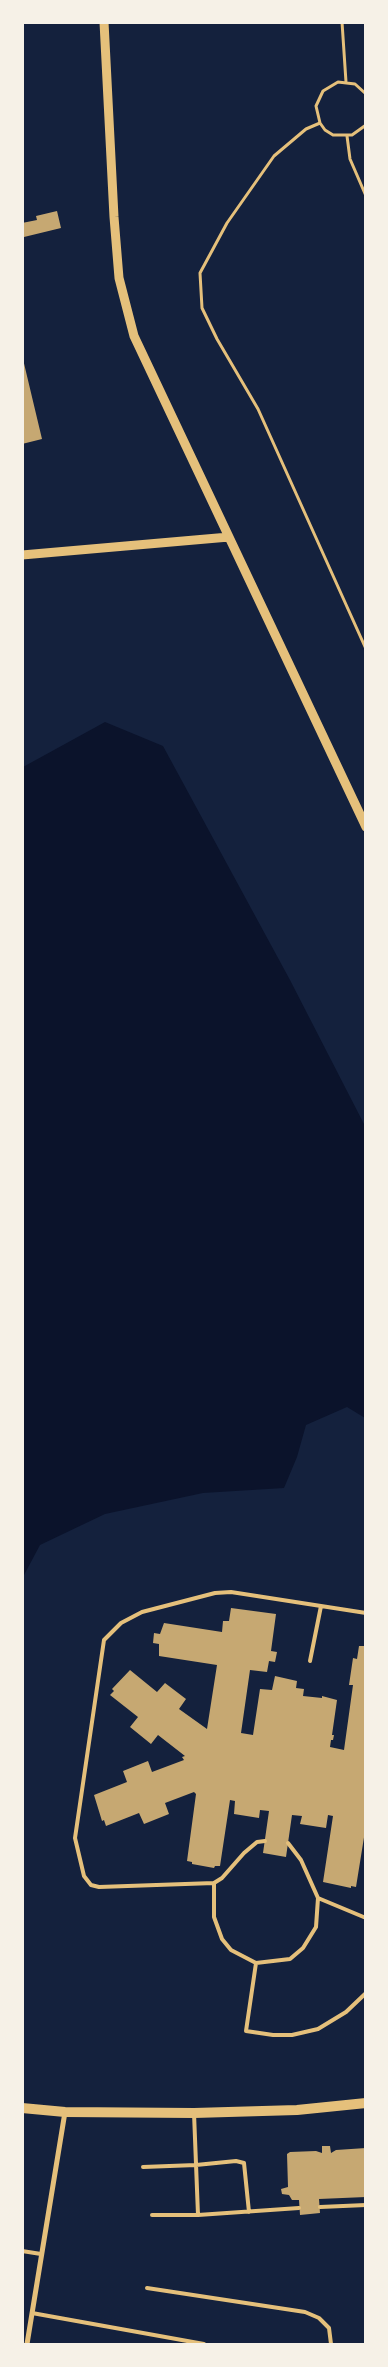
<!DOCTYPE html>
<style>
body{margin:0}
#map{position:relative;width:388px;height:2367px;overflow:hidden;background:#14213d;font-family:Quicksand,sans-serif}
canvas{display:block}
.frame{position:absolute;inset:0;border:24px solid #f6f1e7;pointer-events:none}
</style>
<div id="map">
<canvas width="388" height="2367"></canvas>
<div class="frame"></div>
</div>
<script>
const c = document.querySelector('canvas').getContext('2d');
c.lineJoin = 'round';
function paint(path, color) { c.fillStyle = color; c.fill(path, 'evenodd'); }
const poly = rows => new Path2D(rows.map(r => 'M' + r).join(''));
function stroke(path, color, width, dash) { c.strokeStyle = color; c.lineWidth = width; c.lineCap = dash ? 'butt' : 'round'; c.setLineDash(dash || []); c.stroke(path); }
paint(poly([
 [105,722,163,746,290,980,365,1126,365,1418,347,1407,306,1425,297,1457,284,1488,203,1493,105,1514,40,1545,23,1577,23,767]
]), '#0b132b');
paint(poly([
 [57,211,61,228,24,237,22,223,37,220,36,216],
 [22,355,42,439,22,444],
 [231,1608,276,1614,271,1651,277,1652,275,1662,269,1661,267,1672,250,1670,241,1733,253,1735,260,1689,272,1690,275,1676,297,1681,296,1688,304,1689,303,1696,322,1698,322,1696,337,1700,332,1735,334,1735,333,1740,331,1740,330,1747,344,1750,353,1685,349,1685,353,1658,357,1659,359,1646,366,1646,366,1825,356,1887,351,1886,351,1888,323,1882,333,1816,328,1815,326,1828,300,1824,302,1816,292,1815,286,1857,263,1853,269,1811,260,1810,259,1818,234,1814,235,1801,230,1800,220,1866,215,1866,214,1868,192,1864,192,1862,187,1861,196,1794,194,1792,165,1803,169,1814,144,1824,139,1813,106,1826,104,1820,102,1821,94,1795,127,1782,123,1771,148,1761,152,1772,184,1760,182,1757,185,1756,158,1735,151,1744,130,1727,138,1717,110,1695,114,1691,112,1689,130,1670,157,1692,165,1683,186,1699,179,1709,207,1729,217,1665,159,1656,159,1644,153,1643,154,1633,160,1634,164,1623,222,1632,223,1621,229,1621],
 [322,2146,330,2146,331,2153,336,2150,366,2148,366,2197,319,2199,320,2213,300,2215,299,2200,292,2200,289,2195,282,2194,281,2189,288,2187,287,2154,290,2152,316,2151,322,2153]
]), '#c6a872');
stroke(poly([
 [342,22,346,82],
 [366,94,355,84,338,82,323,91,316,106,320,123,325,130,333,135,352,135,366,125],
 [320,123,306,129,274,156,227,223,200,273,202,308,217,339,258,409,366,649],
 [347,136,350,159,366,196]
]), '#e5c07b', 3);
stroke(poly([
 [310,1661,321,1606,366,1613],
 [265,1841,257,1842,244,1853,222,1878,214,1883,99,1887,91,1885,84,1876,75,1838,104,1640,121,1623,142,1612,215,1593,231,1592,321,1606],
 [288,1843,301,1860,318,1898,366,1918],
 [214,1883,214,1917,222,1939,231,1950,256,1963],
 [318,1898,316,1927,303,1948,290,1959,256,1963,246,2031,273,2035,292,2035,318,2029,346,2012,366,1993],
 [194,2113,198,2215,299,2208],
 [143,2167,196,2165,236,2161,244,2163,249,2212],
 [320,2207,366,2205],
 [152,2215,198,2215],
 [22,2251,41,2254],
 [147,2288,305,2312,319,2318,329,2328,331,2344],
 [32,2313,204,2344]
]), '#e5c07b', 4);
stroke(poly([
 [27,2344,65,2112]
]), '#e5c07b', 5);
stroke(poly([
 [104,22,114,217,119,278,134,336,366,827],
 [22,555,229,537]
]), '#e5c07b', 9);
stroke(poly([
 [22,2108,65,2112,194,2113,297,2110,366,2103]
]), '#e5c07b', 10);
</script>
